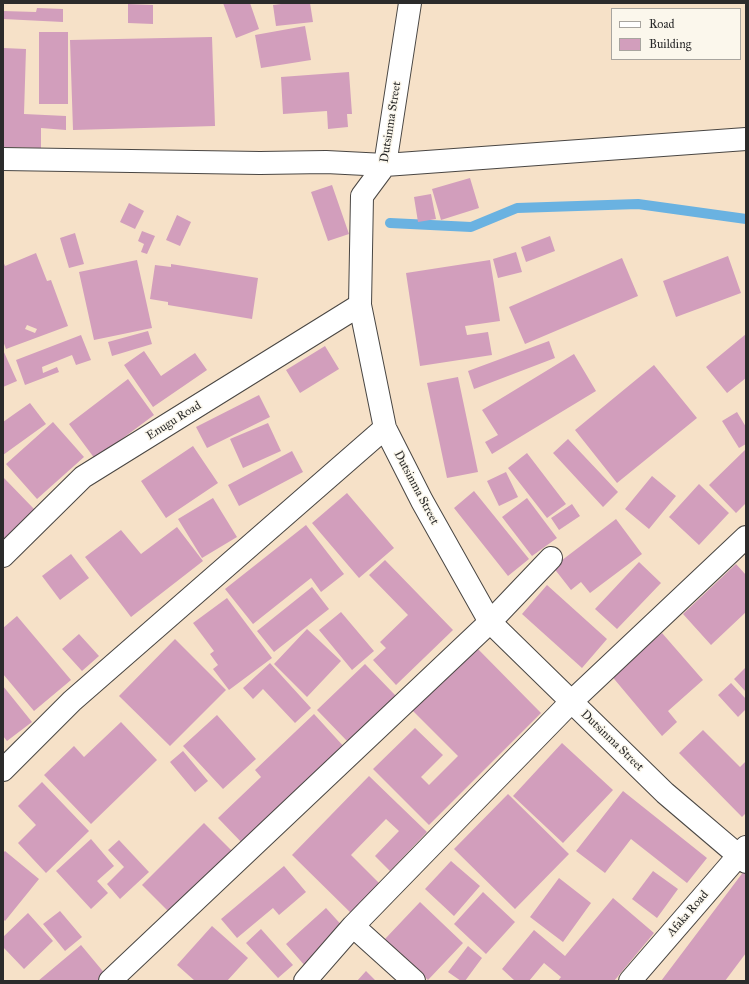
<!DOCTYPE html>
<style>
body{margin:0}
#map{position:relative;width:749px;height:984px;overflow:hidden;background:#f6e1c8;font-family:"IM FELL Great Primer",serif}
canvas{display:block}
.frame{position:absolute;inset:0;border:4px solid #2b2b2b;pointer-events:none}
.legend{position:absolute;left:611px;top:8px;width:130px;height:52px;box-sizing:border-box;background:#fbf7ec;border:1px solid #a8a59f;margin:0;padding:5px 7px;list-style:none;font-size:12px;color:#2b2b2b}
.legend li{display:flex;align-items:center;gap:8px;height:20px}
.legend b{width:20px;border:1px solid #a8a59f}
</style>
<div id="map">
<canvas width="749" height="984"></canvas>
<div class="frame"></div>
<ul class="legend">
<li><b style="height:5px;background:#fff"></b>Road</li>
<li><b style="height:11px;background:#d29ebc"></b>Building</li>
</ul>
</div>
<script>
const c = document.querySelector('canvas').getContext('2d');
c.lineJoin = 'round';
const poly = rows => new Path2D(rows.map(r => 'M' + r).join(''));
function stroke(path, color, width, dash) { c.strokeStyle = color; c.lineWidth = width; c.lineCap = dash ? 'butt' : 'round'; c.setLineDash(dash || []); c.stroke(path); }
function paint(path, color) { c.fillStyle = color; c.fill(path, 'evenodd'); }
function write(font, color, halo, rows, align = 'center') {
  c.font = font + ' "IM FELL Great Primer",serif'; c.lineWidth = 3; c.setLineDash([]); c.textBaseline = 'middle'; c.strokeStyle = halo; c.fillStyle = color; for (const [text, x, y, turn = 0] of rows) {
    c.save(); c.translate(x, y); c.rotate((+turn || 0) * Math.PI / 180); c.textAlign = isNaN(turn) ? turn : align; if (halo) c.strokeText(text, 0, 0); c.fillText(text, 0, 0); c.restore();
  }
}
stroke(poly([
 [390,223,471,227,517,208,638,204,746,219]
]), '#6ab2e1', 10);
paint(poly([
 [223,3,250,3,259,29,236,38],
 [289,3,310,3,313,22,276,26,273,5],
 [128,4,153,5,153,24,128,23],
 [37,8,63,9,63,22,3,19,3,11,36,12],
 [305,26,311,60,261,68,255,35],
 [39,32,68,32,68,104,39,104],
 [212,37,215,126,73,130,70,40],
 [3,48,26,49,24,114,66,116,66,130,41,128,41,148,3,147],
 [349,72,352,114,347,114,348,127,328,129,327,111,283,114,281,77],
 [470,178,479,208,441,220,432,189],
 [332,185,349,234,328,241,311,192],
 [431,194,436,219,418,222,414,197],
 [129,203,144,211,135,229,120,222],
 [177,215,191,222,180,246,166,240],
 [142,231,155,236,147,254,141,252,144,244,138,241],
 [75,233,84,264,69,268,60,238],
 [550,236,555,251,526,262,521,247],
 [516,252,522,272,498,278,493,259],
 [36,253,47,281,51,280,68,326,6,349,3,341,3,261,5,266],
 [27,325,37,329,35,333,25,329],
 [728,256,741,293,676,317,663,281],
 [622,258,638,296,525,344,509,307],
 [137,260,152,328,94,340,79,272],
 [490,260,500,321,465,326,467,335,488,332,492,355,420,366,406,273],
 [171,264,258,278,252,319,168,305,168,302,150,299,155,265,171,267],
 [148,331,152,344,112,356,108,342],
 [746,334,746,378,727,393,706,367],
 [81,335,91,360,76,365,72,355,42,367,43,373,57,367,59,372,25,385,16,360],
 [549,341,555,358,474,389,468,371],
 [325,346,339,369,300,393,286,370],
 [3,350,17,381,3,387],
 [144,351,161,376,195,353,207,370,153,407,124,365],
 [574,354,596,391,492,454,485,442,498,435,482,410],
 [654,365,697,418,617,483,575,430],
 [458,377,478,472,447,478,427,383],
 [128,379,154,415,95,459,69,424],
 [259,395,270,417,207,448,196,427],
 [30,403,46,424,3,455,3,422],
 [737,412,746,427,746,444,739,448,722,421],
 [53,422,84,457,37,499,6,464],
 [268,423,281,451,243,468,230,439],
 [568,439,618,492,603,507,553,453],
 [193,446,218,483,166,518,141,481],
 [746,449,746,503,736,513,709,485],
 [292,451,303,472,239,506,228,485],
 [527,453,566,504,547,518,508,468],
 [506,472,518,497,499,506,487,481],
 [652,476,676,496,649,529,625,509],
 [3,477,35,510,3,542],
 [699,484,729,513,699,545,669,517],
 [474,491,529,559,508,576,454,508],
 [347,493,394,548,359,578,312,523],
 [213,498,237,537,202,558,178,519],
 [527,498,557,538,532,556,502,517],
 [572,504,580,516,559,530,551,518],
 [616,519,642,554,590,593,581,582,571,590,553,567],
 [306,525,344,574,321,592,311,578,253,624,225,589],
 [177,527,203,561,131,617,85,557,121,530,141,554],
 [71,554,89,578,60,600,42,576],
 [385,560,453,630,396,685,373,660,386,648,380,642,408,615,369,575],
 [639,562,661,583,617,629,595,609],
 [736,564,746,575,746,612,711,645,683,614],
 [547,585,607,639,582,668,522,614],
 [312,587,329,609,274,652,257,631],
 [227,598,272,658,229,690,213,669,218,665,210,654,214,651,193,623],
 [341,612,374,651,352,670,319,630],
 [17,616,71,680,34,711,3,674,3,628],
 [307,629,341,661,307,697,274,664],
 [662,633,703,680,668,711,677,722,662,736,610,674,627,663],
 [79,634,99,656,82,671,62,649],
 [175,639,226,690,170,746,119,696],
 [474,645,541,713,429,825,373,769,415,728,443,755,421,777,429,785,458,756,411,709],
 [270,663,311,708,295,723,263,689,253,699,243,688],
 [365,664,396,696,348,742,317,710],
 [746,667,746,692,734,679],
 [731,683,746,699,746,709,738,717,718,695],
 [3,686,32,722,7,741,3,736],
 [314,714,346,749,245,846,218,818,261,777,255,770],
 [217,715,256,759,223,789,183,746],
 [121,722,157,760,91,824,44,775,74,746,84,757],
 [703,730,740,767,746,761,746,813,742,817,679,753],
 [562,743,613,790,563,843,513,796],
 [183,751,208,781,195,792,170,762],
 [369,776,427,832,390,871,375,856,399,831,386,819,351,855,386,890,357,919,292,855],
 [42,782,89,831,46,873,18,843,36,825,18,806],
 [623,791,707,858,687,883,631,839,605,873,576,851],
 [508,794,569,854,515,909,454,849],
 [204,823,235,854,172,915,142,885],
 [91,839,114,866,97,881,108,893,91,909,56,871],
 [119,840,149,872,120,899,107,884,124,867,108,850],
 [5,851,39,879,5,921,3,919,3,853],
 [451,861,480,886,454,916,425,889],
 [284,866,306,892,279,915,273,908,237,938,221,919],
 [653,871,678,889,657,918,632,899],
 [744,871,746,872,746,953,725,981,661,981],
 [559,878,591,903,563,942,530,917],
 [483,892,515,922,486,954,454,924],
 [613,898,654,933,614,981,558,981,561,977,544,963,529,981,515,981,502,969,534,930,565,956],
 [420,902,463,943,428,980,385,939],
 [326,908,346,930,306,967,286,944],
 [60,911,82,937,65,951,43,924],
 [28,913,53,941,24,969,3,947,3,937],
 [212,926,248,958,227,981,195,981,177,965],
 [261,929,293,965,278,978,246,943],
 [81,945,106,975,99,981,38,981],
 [468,946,482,958,465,981,461,981,448,972],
 [366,971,376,981,357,981]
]), '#d29ebc');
const minor = poly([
 [410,3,385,165,362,196,360,305,385,428,422,501,490,622,665,793,746,862],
 [3,159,260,163,326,162,385,165,746,139],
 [3,556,83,477,360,305],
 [3,770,72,701,385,428],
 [353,926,414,981],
 [110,981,490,622,551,558],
 [305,981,353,926,571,702,746,537],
 [630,981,746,847]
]);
stroke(minor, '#494643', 24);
stroke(minor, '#fff', 22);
write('12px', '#2b2b2b', '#fbf7ec', [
 ["Dutsinma Street",391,122,-81],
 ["Enugu Road",174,421,-32],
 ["Dutsinma Street",416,488,62],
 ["Dutsinma Street",612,741,44],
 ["Afaka Road",688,914,-49]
]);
</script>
